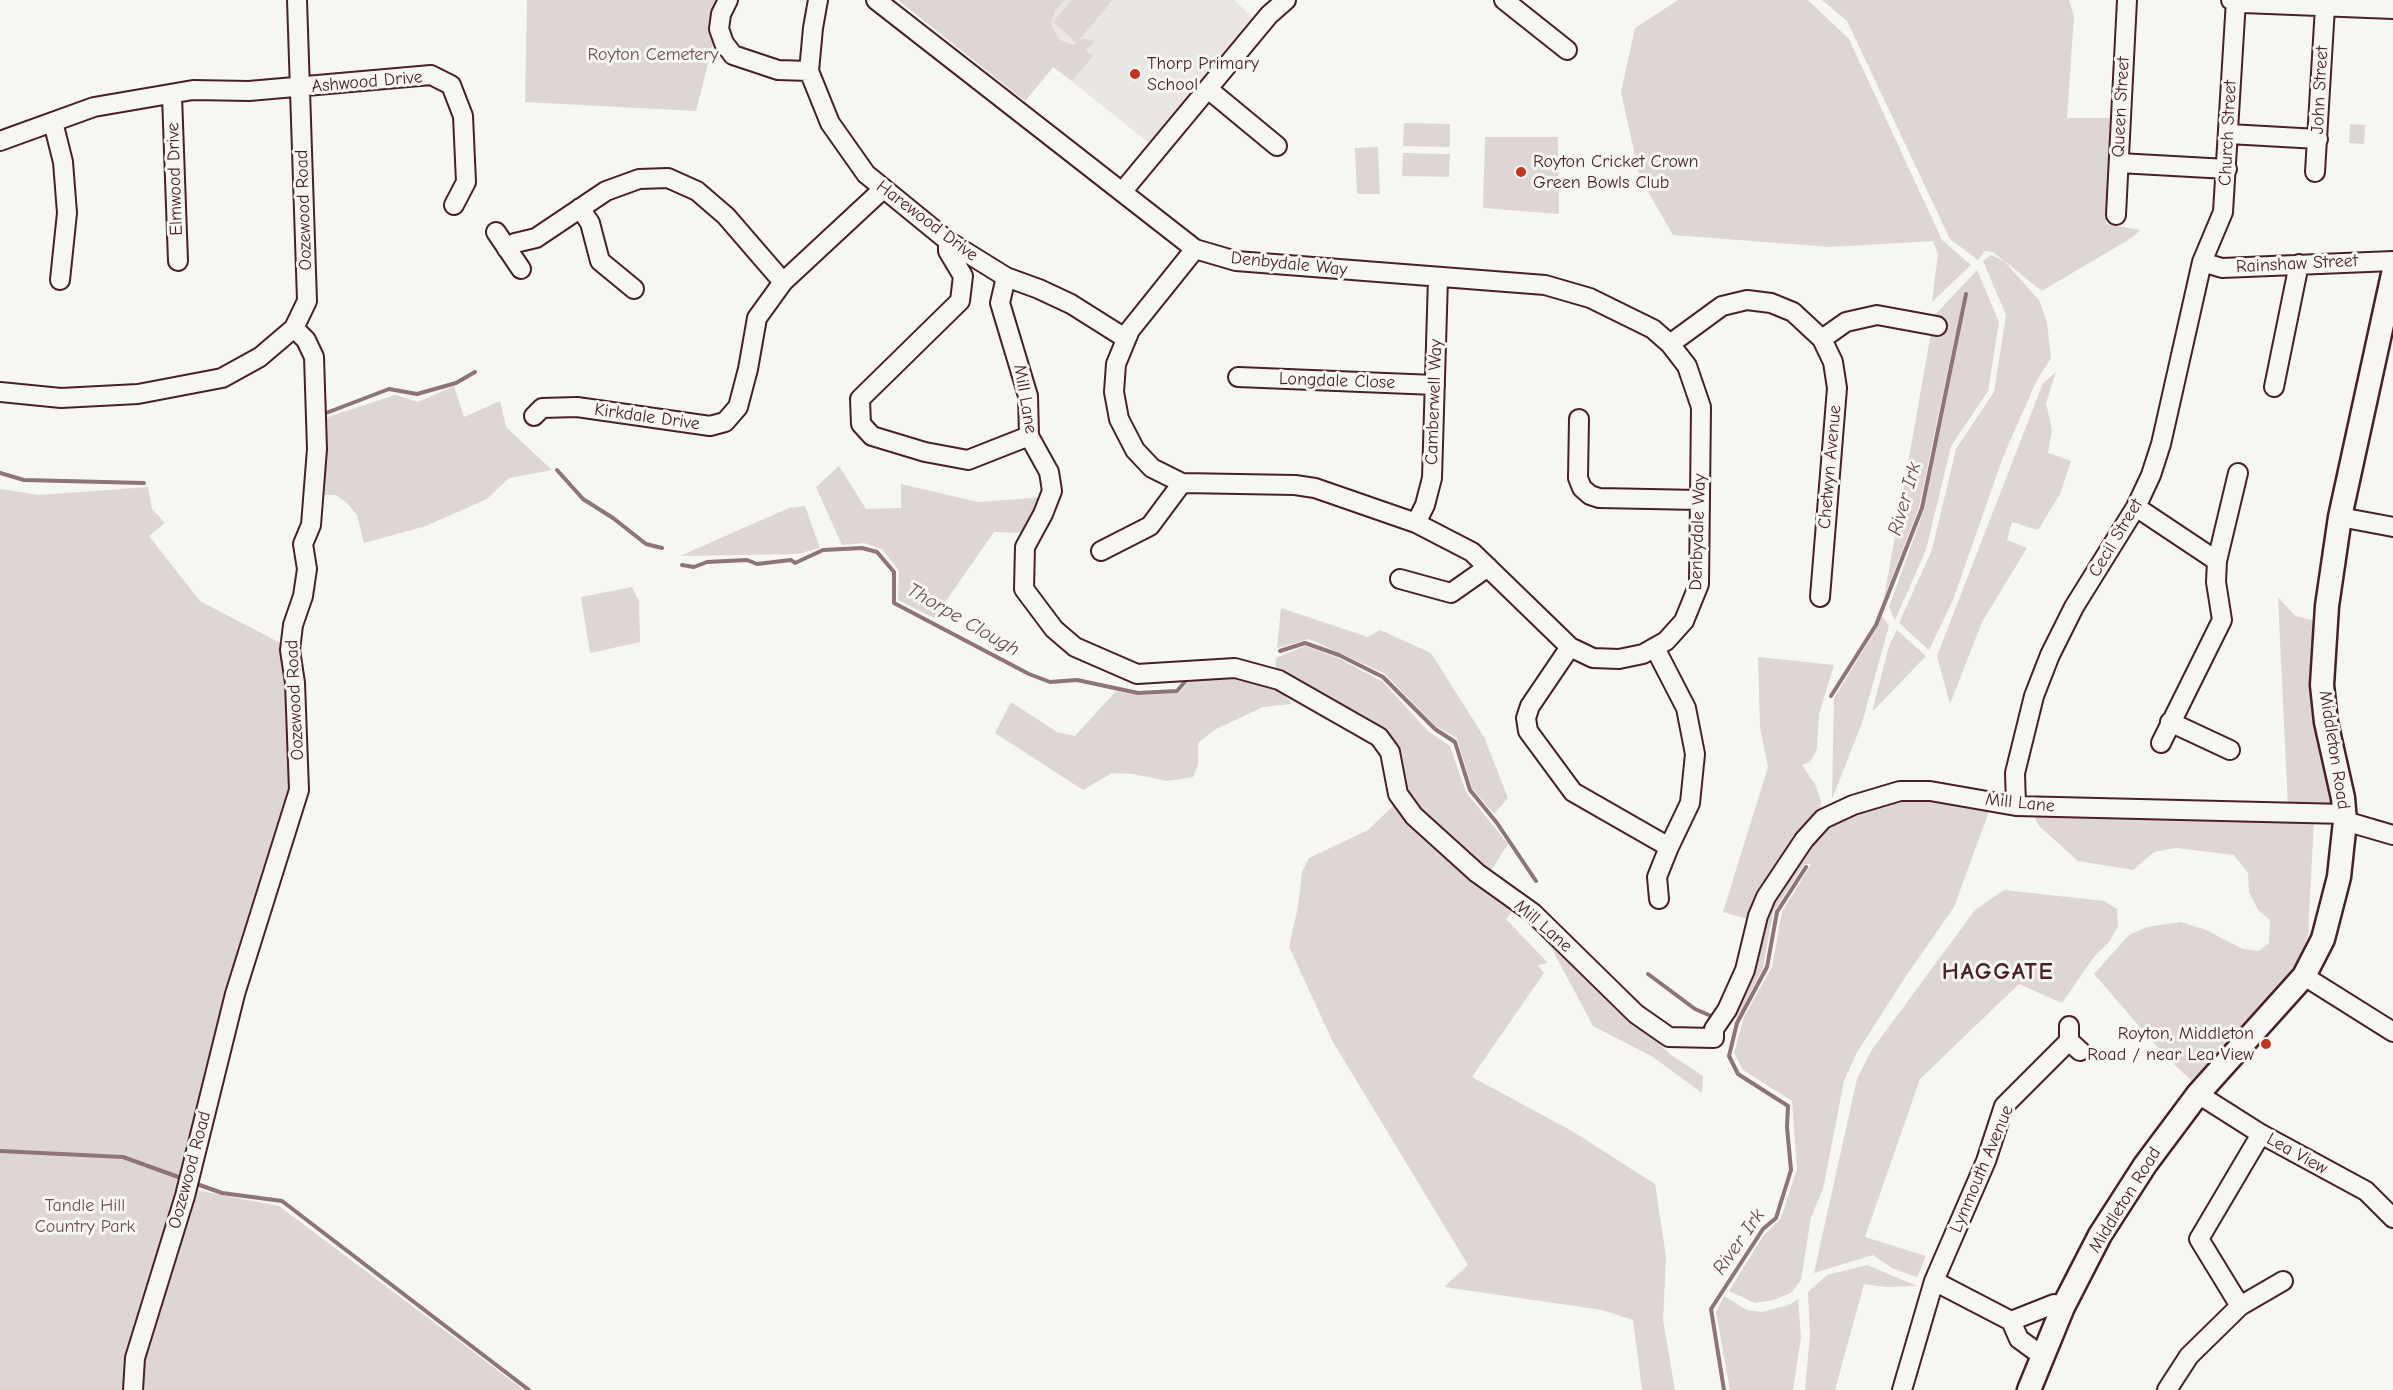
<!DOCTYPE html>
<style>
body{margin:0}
canvas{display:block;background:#f6f6f2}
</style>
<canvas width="2393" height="1390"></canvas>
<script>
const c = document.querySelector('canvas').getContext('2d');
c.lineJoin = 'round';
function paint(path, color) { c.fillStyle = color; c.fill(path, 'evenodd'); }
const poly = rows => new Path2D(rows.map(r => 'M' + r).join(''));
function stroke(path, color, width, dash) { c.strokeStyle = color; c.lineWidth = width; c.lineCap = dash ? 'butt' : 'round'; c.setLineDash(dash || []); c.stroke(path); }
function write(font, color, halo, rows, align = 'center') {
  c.font = font + ' "Comic Neue",sans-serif'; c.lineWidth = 6; c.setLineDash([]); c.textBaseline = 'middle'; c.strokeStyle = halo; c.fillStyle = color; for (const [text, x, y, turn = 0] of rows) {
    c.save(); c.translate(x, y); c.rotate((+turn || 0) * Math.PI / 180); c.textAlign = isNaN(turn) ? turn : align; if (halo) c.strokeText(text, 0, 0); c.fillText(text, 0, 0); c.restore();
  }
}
paint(poly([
 [898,0,1234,0,1253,18,1149,143,1054,67,1025,101]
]), '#e9e6e3');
paint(poly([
 [527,0,724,0,696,111,525,102],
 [898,0,1064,0,1055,11,1051,25,1060,40,1074,45,1077,43,1053,22,1072,0,1113,0,1078,41,1083,39,1096,41,1085,50,1093,56,1072,81,1053,67,1025,101],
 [1678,0,1808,0,1849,39,1942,240,1971,265,1932,302,1938,254,1933,241,1831,247,1673,235,1640,178,1621,92,1635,28],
 [1822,0,2069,0,2074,16,2067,118,2111,118,2106,224,2140,230,2133,237,2042,291,1993,252,1985,251,1978,260,1950,239,1847,21],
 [1404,123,1450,124,1450,147,1403,146],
 [2350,124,2365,125,2364,144,2349,143],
 [1485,137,1558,137,1559,214,1483,208],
 [1378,147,1380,194,1357,194,1355,148],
 [1403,153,1450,154,1449,177,1402,176],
 [1991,255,2004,261,2039,300,2047,322,2051,358,2037,380,2003,457,1953,600,1929,650,1899,623,1932,550,1956,449,1994,392,2006,315,1983,261],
 [1977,270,1999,322,1988,391,1951,446,1926,550,1895,620,1889,607,1924,510,1968,292,1964,294,1919,507,1884,598,1933,322,1935,315],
 [2056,372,2046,403,2052,430,2048,453,2071,461,2060,494,2038,530,2012,522,2007,540,2027,548,1982,622,1950,704,1937,656,2043,383],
 [454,386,464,417,500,401,506,427,552,470,509,478,487,499,426,526,364,543,357,515,347,503,336,495,318,495,322,419,395,395,418,402],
 [839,466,866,509,901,508,901,484,978,502,1046,497,1024,533,994,532,934,618,898,600,899,571,882,549,864,543,842,545,816,487],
 [148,487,152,509,165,523,149,536,200,601,282,644,294,767,285,811,223,1006,182,1196,129,1390,0,1390,0,489,40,495],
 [805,506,820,548,797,554,680,556,789,508],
 [632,587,639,601,640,642,590,653,581,597],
 [2278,597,2295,616,2317,621,2337,812,2288,808],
 [1281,608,1368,637,1380,630,1431,653,1484,737,1508,798,1494,814,1472,788,1457,738,1436,726,1384,673,1309,639,1277,648],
 [1882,616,1889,626,1862,723,1832,799,1834,698,1877,628],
 [1897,630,1926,656,1872,712,1889,646],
 [1305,646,1338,658,1383,682,1428,731,1450,746,1466,792,1508,844,1488,875,1407,799,1397,757,1275,676,1276,658],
 [1758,657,1834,665,1819,714,1817,749,1810,762,1802,765,1815,784,1821,801,1820,817,1754,921,1723,912,1768,767,1760,728],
 [1228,673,1274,683,1292,704,1263,707,1214,730,1198,743,1198,765,1193,777,1167,781,1133,774,1112,773,1083,790,995,733,1011,702,1057,732,1075,736,1116,691,1139,695,1179,693,1191,679],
 [1897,795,1991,806,1954,907,1904,979,1856,1054,1844,1081,1823,1189,1811,1217,1801,1280,1791,1293,1774,1300,1755,1303,1729,1291,1763,1236,1781,1218,1797,1169,1792,1101,1743,1070,1734,1053,1744,1017,1772,967,1782,912,1811,864,1804,864,1773,913,1763,968,1737,1018,1730,1012,1763,912,1827,822],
 [1395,804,1515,908,1506,919,1548,963,1538,965,1544,973,1472,1077,1572,1131,1655,1184,1666,1257,1663,1320,1675,1390,1642,1390,1633,1320,1602,1310,1444,1287,1468,1265,1333,1042,1289,947,1298,907,1302,872,1309,858,1368,830],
 [2031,810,2314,820,2308,935,2299,960,2280,987,2192,1081,2165,1056,2094,974,2129,935,2147,927,2181,922,2206,930,2243,949,2259,951,2269,943,2270,920,2258,910,2249,892,2248,873,2234,855,2176,848,2154,852,2133,870,2078,861,2039,826],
 [2004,890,2104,901,2117,909,2118,926,2110,941,2093,958,2062,1003,2019,984,1920,1079,1865,1237,1926,1256,1917,1277,1892,1268,1873,1255,1814,1273,1857,1079,1871,1051,1975,910],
 [1533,925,1671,1055,1703,1076,1702,1093,1653,1057,1593,1026,1552,949],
 [195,1190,279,1206,524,1390,142,1390,141,1368],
 [1867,1265,1917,1286,1885,1287,1864,1284,1835,1390,1805,1390,1810,1335,1808,1292,1827,1275],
 [1724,1296,1747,1310,1762,1312,1789,1305,1798,1299,1801,1338,1793,1390,1730,1390,1716,1312]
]), '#ddd6d5');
stroke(poly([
 [326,413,389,389,417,394,456,383,475,372],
 [557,470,583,499,613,518,646,544,662,548],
 [0,473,24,480,144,483],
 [682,565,694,567,707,562,747,560,757,564,791,560,795,563,823,550,862,548,877,552,894,572,894,603,1029,674,1050,682,1077,680,1138,693,1177,691,1189,677],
 [1280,651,1305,643,1339,655,1383,677,1435,729,1455,742,1470,790,1497,823,1536,881],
 [1831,696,1876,625,1922,508,1966,294],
 [1648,974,1695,1009,1711,1016,1715,1015],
 [0,1151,123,1157,184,1179],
 [194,1183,222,1193,282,1201,529,1390],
 [1724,1390,1711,1309,1763,1229,1776,1218,1791,1170,1787,1127,1788,1106,1738,1074,1729,1056,1737,1023,1767,967,1777,912,1806,867]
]), '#8e747a', 4);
const minor = poly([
 [728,0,721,14,719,29,724,43,733,55,778,70,809,71],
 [818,0,813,28,809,71,830,123,866,174,948,241,1006,277,1039,289,1071,304,1125,338],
 [876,0,1195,249,1236,261,1545,285,1590,298,1653,329,1670,344,1687,366,1701,407,1699,584,1684,621,1666,641,1643,654,1619,659,1593,658,1570,647,1472,552,1416,523,1315,488,1295,485,1182,483,1152,468,1135,450,1119,419,1114,392,1116,364,1130,330,1195,249],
 [1504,0,1567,50],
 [2231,0,2243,3,2393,9],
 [1208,89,1277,146],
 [172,96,178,261],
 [53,122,63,162,67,213,60,280],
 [2229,134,2318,139],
 [0,141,94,107,193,90,249,91,431,75,451,85,463,116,466,182,454,205],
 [2119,163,2227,169],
 [2315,172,2325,7],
 [1122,192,1269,15,1286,0],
 [580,208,590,223,600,261,634,289],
 [2116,215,2127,0],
 [496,232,521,269],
 [948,241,948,251,963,276,960,301,860,399,861,424,872,436,925,452,968,460,1029,436],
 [507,249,515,243,536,238,606,191,639,179,668,178,697,191,726,216,783,282],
 [2202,262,2222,268,2393,261],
 [1006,277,1000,303,1028,396,1029,436,1049,472,1052,491,1043,514,1025,547,1024,589,1054,629,1075,647,1137,674,1235,668,1279,680,1379,737,1390,752,1398,794,1414,816,1477,873,1533,913,1636,1014,1669,1037,1714,1038,1714,1029,1727,1010,1745,970,1758,916,1766,897,1804,840,1823,819,1853,805,1900,791,1930,791,2016,806,2345,814],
 [1822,339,1846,322,1877,315,1937,326],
 [1670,344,1722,306,1747,300,1771,303,1793,312,1822,339,1833,362,1837,388,1820,597],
 [1238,377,1435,385],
 [2274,387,2299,264],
 [0,392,61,398,138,394,222,378,260,357,294,328],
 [534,416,542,408,577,407,710,426,725,422,738,407,748,369,757,318,783,282,882,190],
 [1579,419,1578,478,1582,488,1590,495,1599,498,1699,500],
 [2136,507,2217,561],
 [2340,517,2393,527],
 [1416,523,1425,505,1432,478,1438,278],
 [1101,551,1150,526,1182,483],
 [1400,579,1451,593,1488,567],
 [1570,647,1530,706,1526,718,1528,731,1573,792,1669,847,1690,803,1695,754,1686,708,1655,648],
 [2170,722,2230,750],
 [2161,743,2222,620,2216,582,2217,561,2238,473],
 [2016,806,2015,773,2034,696,2050,655,2074,607,2136,507,2151,475,2161,444,2202,262,2223,212,2236,0],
 [2345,821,2393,835],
 [1659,899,1657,877,1669,847],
 [2304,976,2393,1032],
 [2069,1026,2069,1041,2080,1051],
 [2198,1094,2261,1134,2366,1191,2393,1218],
 [1934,1281,2011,1321,2019,1339,2041,1355],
 [2240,1306,2199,1239,2261,1134],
 [2011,1321,2054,1304,2063,1307],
 [133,1390,135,1358,185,1196,235,994,299,790,295,683,290,650,293,625,303,596,307,569,303,544,311,525,317,449,314,357,306,340,294,328,307,301,297,0],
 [1902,1390,1934,1281,1986,1161,2004,1106,2069,1041],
 [2167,1390,2189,1356,2240,1306,2283,1281]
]);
const major = poly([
 [2029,1390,2063,1307,2100,1235,2145,1165,2198,1094,2304,976,2323,939,2339,877,2345,821,2343,798,2326,722,2322,685,2327,606,2340,517,2393,274]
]);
stroke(minor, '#4a1f2b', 22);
stroke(major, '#4a1f2b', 27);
stroke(minor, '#f6f6f2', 18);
stroke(major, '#f6f6f2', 22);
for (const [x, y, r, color] of [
 [1135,74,6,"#c8321e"],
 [1521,172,6,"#c8321e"],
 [2266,1044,6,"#c8321e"]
]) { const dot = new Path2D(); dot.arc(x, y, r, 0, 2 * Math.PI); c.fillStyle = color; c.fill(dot); stroke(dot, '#f6f6f2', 2); }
write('18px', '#6f4d56', '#f6f6f2', [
 ["Royton Cemetery",653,55],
 ["Tandle Hill",85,1206],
 ["Country Park",85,1227]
]);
write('18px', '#4a1f2b', '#f6f6f2', [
 ["Thorp Primary",1147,64],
 ["School",1147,85],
 ["Royton Cricket Crown",1533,162],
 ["Green Bowls Club",1533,183],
 ["Royton, Middleton",2254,1034,"right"],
 ["Road / near Lea View",2254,1055,"right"]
], 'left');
write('18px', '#4a1f2b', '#f6f6f2', [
 ["Ashwood Drive",367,82,-5],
 ["John Street",2320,90,-87],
 ["Queen Street",2121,107,-87],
 ["Church Street",2228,133,-87],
 ["Elmwood Drive",175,179,-92],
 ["Oozewood Road",304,210,-92],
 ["Harewood Drive",927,221,37],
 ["Denbydale Way",1289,264,6],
 ["Rainshaw Street",2297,264,-3],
 ["Longdale Close",1337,381,2],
 ["Mill Lane",1025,399,80],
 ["Camberwell Way",1434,402,-88],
 ["Kirkdale Drive",647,417,8],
 ["Chetwyn Avenue",1830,467,-85],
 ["Denbydale Way",1698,532,-88],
 ["Cecil Street",2116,538,-59],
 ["Oozewood Road",295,700,-93],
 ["Middleton Road",2334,750,81],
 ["Mill Lane",2020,803,6],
 ["Mill Lane",1543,926,41],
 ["Lea View",2297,1154,29],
 ["Lynmouth Avenue",1982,1169,-67],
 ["Oozewood Road",190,1170,-75],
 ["Middleton Road",2125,1200,-58]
]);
write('italic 20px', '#6c4a52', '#f6f6f2', [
 ["River Irk",1905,499,-74],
 ["Thorpe Clough",963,620,30],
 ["River Irk",1739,1242,-55]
]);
c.letterSpacing = '1.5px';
write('bold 24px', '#4a1f2b', '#f6f6f2', [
 ["HAGGATE",1998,972]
]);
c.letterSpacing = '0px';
</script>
